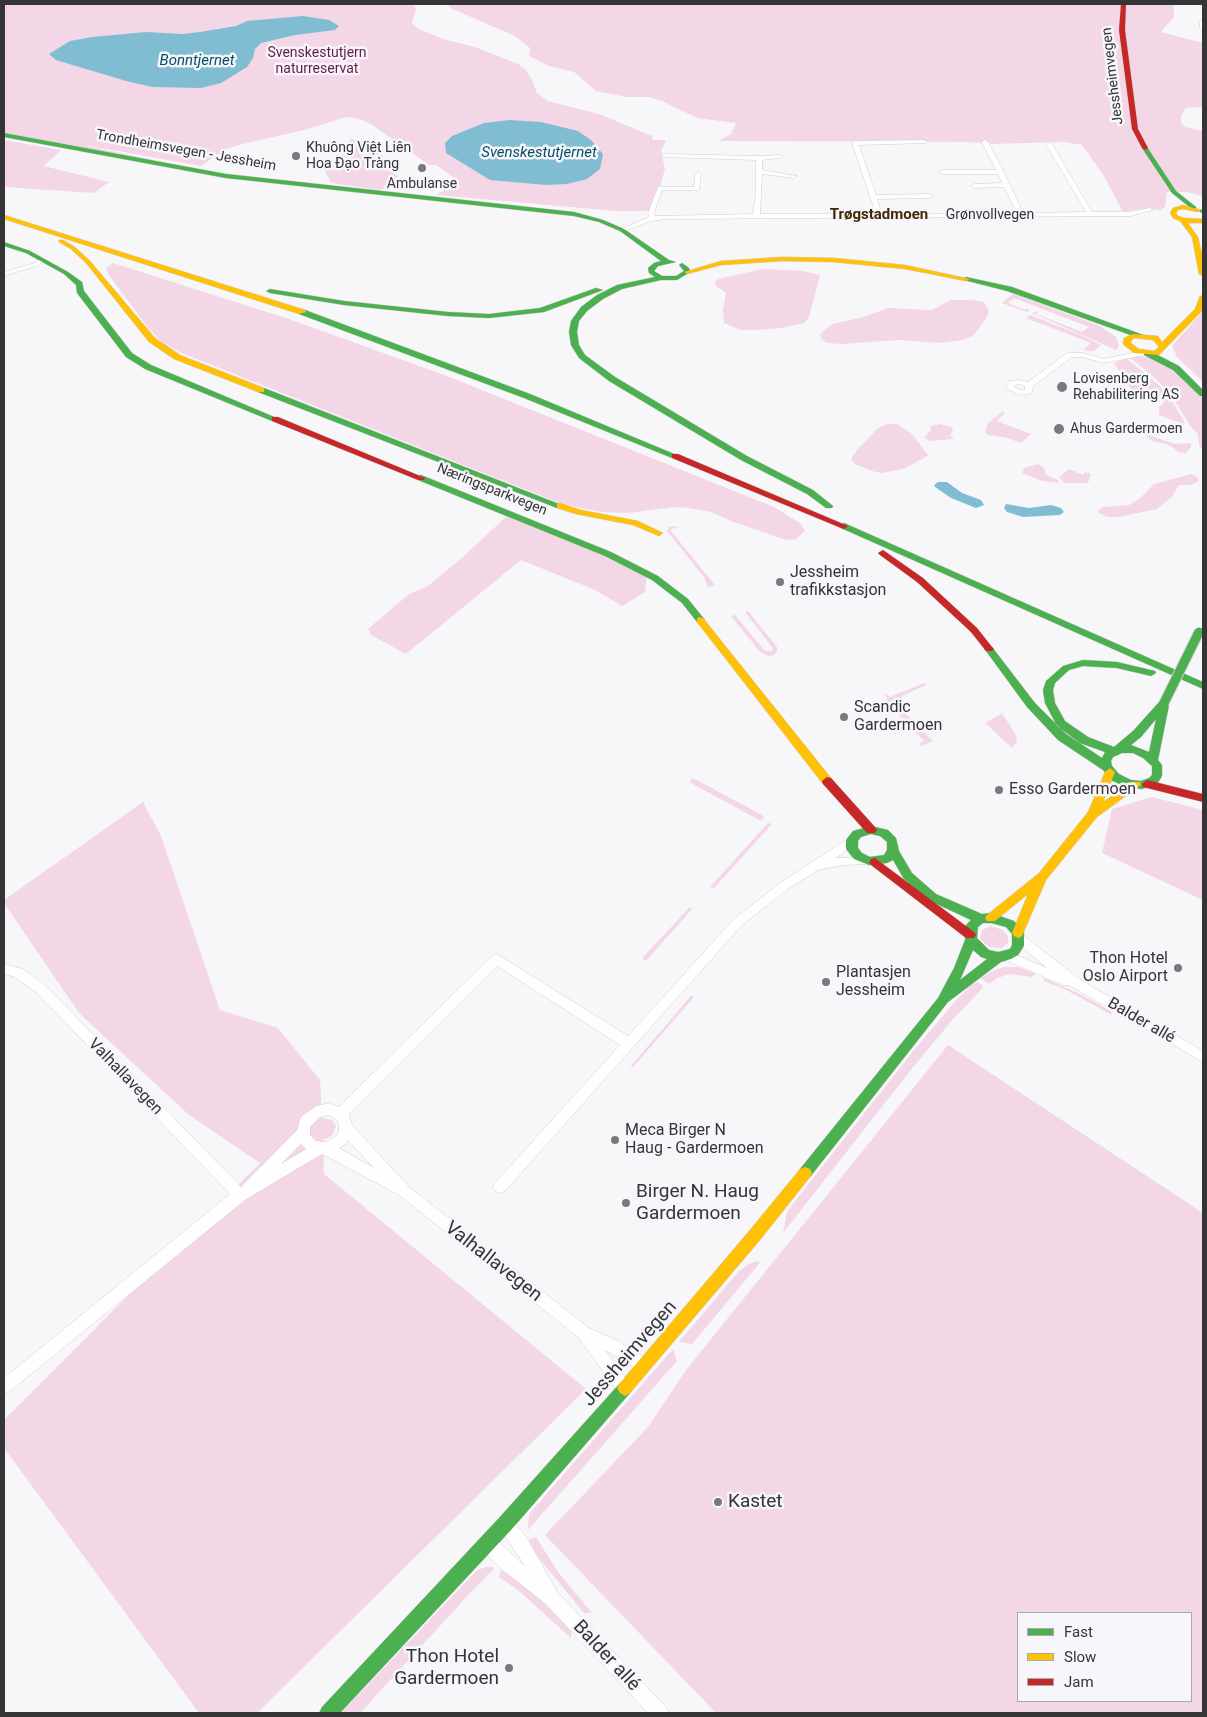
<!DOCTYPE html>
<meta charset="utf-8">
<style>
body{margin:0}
#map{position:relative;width:1207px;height:1717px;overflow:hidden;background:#f7f7fa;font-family:Roboto,sans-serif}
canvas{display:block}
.frame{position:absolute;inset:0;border:5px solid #353537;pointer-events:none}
.legend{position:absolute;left:1017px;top:1612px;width:175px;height:90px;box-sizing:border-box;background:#f6f6fb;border:1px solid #a9a9ad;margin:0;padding:6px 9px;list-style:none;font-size:15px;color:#353537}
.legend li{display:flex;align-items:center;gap:10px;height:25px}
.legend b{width:25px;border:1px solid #a9a9ad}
</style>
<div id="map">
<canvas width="1207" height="1717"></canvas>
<div class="frame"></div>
<ul class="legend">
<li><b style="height:6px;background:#4caf50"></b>Fast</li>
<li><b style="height:6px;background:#ffc107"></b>Slow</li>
<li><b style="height:6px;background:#c62828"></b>Jam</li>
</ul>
</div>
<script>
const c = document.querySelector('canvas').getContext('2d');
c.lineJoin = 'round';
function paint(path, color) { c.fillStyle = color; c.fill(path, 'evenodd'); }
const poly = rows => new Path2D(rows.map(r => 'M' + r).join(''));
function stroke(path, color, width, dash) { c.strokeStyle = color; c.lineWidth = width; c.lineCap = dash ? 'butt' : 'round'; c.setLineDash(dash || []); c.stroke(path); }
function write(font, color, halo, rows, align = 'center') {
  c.font = font + ' Roboto,sans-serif'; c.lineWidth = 5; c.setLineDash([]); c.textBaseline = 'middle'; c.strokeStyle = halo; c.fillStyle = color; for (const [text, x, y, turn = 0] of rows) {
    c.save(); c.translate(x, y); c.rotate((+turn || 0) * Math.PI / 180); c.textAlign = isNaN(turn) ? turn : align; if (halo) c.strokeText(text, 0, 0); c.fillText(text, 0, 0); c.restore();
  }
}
paint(poly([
 [4,4,413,4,416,9,412,23,419,29,443,39,475,47,520,65,520,66,525,69,532,80,537,93,548,101,599,114,652,136,653,140,666,140,661,151,665,169,653,211,616,211,436,195,459,181,436,165,429,165,371,124,360,119,346,117,304,130,239,145,226,149,201,166,79,144,163,162,4,133],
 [449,4,1174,4,1174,17,1161,32,1203,43,1203,107,1186,108,1181,116,1181,123,1185,127,1203,131,1203,196,1186,192,1167,192,1165,207,1160,210,1141,209,1123,212,1104,176,1082,145,1063,142,992,144,966,142,718,141,731,134,736,123,697,118,662,101,649,97,626,97,596,91,574,72,549,66,529,56,530,48,515,36,450,8],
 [351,139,371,143,379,149,384,160,383,167,398,176,393,184,381,190,331,183,323,167,343,154,341,147],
 [4,140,61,150,44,166,109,182,94,193,4,187],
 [113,263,289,319,447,376,774,507,800,523,805,531,796,539,786,540,731,521,711,512,689,508,674,507,628,513,602,512,581,508,557,502,453,461,179,352,163,343,149,329,109,275,106,268],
 [762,269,803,271,820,275,809,317,804,323,781,328,759,330,741,330,724,323,723,310,726,293,715,285,715,282,718,279],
 [1013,294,1098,325,1116,337,1119,346,1116,350,1032,313,1038,311,1036,314,1082,332,1089,327,1040,308,1014,298,1008,303,1025,310,1028,308,1029,310,1027,312,1002,303],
 [951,300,971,300,984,302,989,310,987,317,974,335,963,340,941,343,899,340,842,344,827,343,821,339,820,334,832,324,864,317,888,308,932,310],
 [1203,311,1203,382,1177,357,1172,346],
 [1030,315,1081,335,1101,345,1094,351,1088,351,1061,342,1084,349,1091,343,1026,318],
 [1137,356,1149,358,1166,365,1203,397,1203,449,1199,446,1198,434,1191,427,1173,398,1155,378,1129,357],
 [1126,358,1159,385,1174,404,1185,423,1181,423,1159,415,1159,407,1164,402,1155,395,1133,392,1114,363],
 [1002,412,1005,413,997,421,1031,434,1021,443,1007,438,988,435,985,432,988,423],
 [887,424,897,424,911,433,928,455,926,457,903,469,881,473,872,471,855,464,851,459,857,450,878,428],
 [940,424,951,427,953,431,950,435,954,439,930,441,924,438,931,430,930,428,931,426],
 [1143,433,1175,444,1191,443,1191,447,1186,453,1179,452,1169,445,1152,441],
 [1038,464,1044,468,1046,475,1058,480,1059,483,1042,481,1022,473,1024,468],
 [1069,469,1083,475,1085,472,1091,474,1088,483,1064,483,1059,477],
 [1191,474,1197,477,1199,481,1191,485,1179,485,1172,497,1157,509,1118,517,1107,517,1097,512,1102,507,1129,505,1140,498,1154,484],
 [508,515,647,573,645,592,622,606,595,590,521,560,406,654,371,635,368,629,409,594,428,586,464,556],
 [674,526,680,528,673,528,671,531,715,585,708,588,704,577,667,531,669,527],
 [748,611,777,647,777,652,774,655,768,656,760,652,731,616,735,615,765,651,773,651,772,647,745,612],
 [924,683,926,685,902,696,901,699,903,707,902,710,933,741,922,746,918,744,924,741,891,707,884,710,883,708,888,703,885,693,890,697],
 [1002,713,1016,735,1017,742,1012,748,985,723],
 [693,778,762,815,764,817,763,819,761,821,689,782],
 [1152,797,1203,810,1203,900,1102,853,1112,809],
 [143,802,161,836,220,1010,278,1028,320,1080,322,1118,332,1120,336,1126,332,1136,323,1140,324,1174,586,1389,257,1713,199,1713,4,1448,4,1420,260,1163,189,1115,79,1013,4,903,4,900],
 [768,823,772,824,714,888,710,887],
 [690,907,692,909,646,961,642,958],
 [991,926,1003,930,1008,936,1008,943,1002,948,989,947,980,939,982,930],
 [1004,967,1018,967,1036,974,1032,977,1010,974,997,978,989,984,980,978,997,969],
 [1044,978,1082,995,1111,1011,1112,1015,1066,990,1044,981],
 [978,982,983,986,982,989,954,1018,910,1071,783,1233,787,1212,792,1205,914,1050,957,999,971,985],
 [691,996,694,997,634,1066,630,1067],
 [948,1045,1203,1213,1203,1713,716,1713,545,1535,648,1427,686,1370],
 [1191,1613,1191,1701,1018,1701,1018,1613],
 [757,1261,760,1262,759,1264,692,1344,679,1342,738,1272,747,1265],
 [673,1349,677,1361,528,1530,529,1514],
 [536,1537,558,1572,592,1613,584,1613,533,1551,529,1540],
 [486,1567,493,1567,494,1569,472,1591,360,1713,341,1713,477,1570],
 [501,1570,525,1585,545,1604,571,1630,571,1638,518,1590,499,1577]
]), '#f3d7e7');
paint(poly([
 [303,16,329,20,339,26,335,30,295,35,261,43,255,49,253,58,247,67,221,83,201,88,152,87,126,81,56,60,49,54,70,41,92,37,146,32,183,34,200,32,236,26,247,21],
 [510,120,541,122,578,131,591,140,603,154,600,169,587,179,567,184,546,185,490,180,446,153,445,143,452,136,484,123],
 [938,482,947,482,962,493,981,500,984,505,976,508,951,498,935,487,934,485],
 [1006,504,1029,508,1051,505,1061,508,1064,512,1060,515,1023,517,1007,512,1004,508]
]), '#81bdd2');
const street = poly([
 [1203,19,1203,30,1200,28,1200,21,1203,19],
 [924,140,927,142,926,143,859,145,876,195,930,194,933,196,930,198,877,199,882,214,1017,213,1004,187,974,188,971,186,974,184,1002,183,998,174,942,174,939,172,942,170,996,170,982,142,985,140,988,142,1004,172,1023,213,1086,212,1046,144,1049,142,1052,144,1092,212,1130,212,1150,208,1153,210,1130,216,666,219,651,221,622,232,619,230,649,217,648,213,658,187,694,187,695,174,698,172,701,174,699,190,662,190,654,213,655,216,753,214,756,194,756,160,665,157,663,156,663,154,759,156,782,155,782,157,780,158,762,160,762,170,797,176,794,178,762,174,760,214,876,214,852,143,855,141,924,140],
 [40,258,45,259,39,265,4,276,4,272,35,263,40,258],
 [1142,351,1146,353,1145,355,1104,363,1082,357,1072,357,1033,386,1032,393,1020,395,1006,388,1009,381,1019,380,1028,382,1067,353,1082,353,1104,359,1142,351],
 [1019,384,1025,386,1025,390,1021,390,1014,387,1015,385,1019,384],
 [852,836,858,840,856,843,836,858,869,857,873,858,875,861,873,864,843,865,818,870,788,889,742,925,505,1191,500,1193,495,1191,493,1187,495,1183,620,1045,497,966,349,1114,352,1125,409,1187,589,1328,618,1341,648,1360,650,1365,648,1370,643,1372,605,1350,629,1383,632,1388,629,1393,624,1396,619,1393,578,1337,399,1195,322,1154,245,1200,9,1392,4,1394,4,1378,230,1194,37,993,15,977,4,974,4,964,23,969,45,985,241,1187,297,1130,301,1117,316,1106,329,1103,339,1107,492,956,496,954,500,956,628,1036,734,919,780,883,852,836],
 [329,1115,338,1121,339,1132,336,1136,326,1142,316,1141,310,1135,310,1127,320,1117,329,1115],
 [348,1140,374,1168,339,1148,346,1144,348,1140],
 [301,1144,306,1149,281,1164,301,1144],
 [1020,934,1024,936,1082,981,1203,1051,1203,1062,1069,985,1063,985,1003,959,1001,956,1003,953,1007,951,1047,968,1016,942,1014,939,1016,936,1020,934],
 [505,1516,511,1518,527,1538,557,1592,666,1707,669,1713,648,1713,546,1604,499,1567,481,1549,479,1543,481,1537,487,1535,493,1537,525,1566,497,1524,499,1518,505,1516]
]);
const fast = poly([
 [4,133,226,174,574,212,603,220,624,229,669,260,676,262,658,266,654,271,662,276,676,276,684,271,679,265,682,263,689,268,690,272,677,280,661,280,622,289,603,299,587,311,579,321,577,332,579,345,585,355,615,377,747,456,813,490,833,506,832,508,826,508,807,494,741,460,609,381,579,358,571,345,569,332,571,321,581,307,597,295,617,285,655,277,649,273,648,268,654,263,661,261,620,231,599,222,574,216,226,178,4,137,4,133],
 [1143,147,1147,147,1176,191,1196,207,1196,209,1192,209,1172,193,1142,148,1143,147],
 [1203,209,1203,213,1200,212,1200,210,1203,209],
 [4,242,30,251,68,272,82,282,84,291,132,353,151,365,279,419,272,421,145,369,126,357,77,293,76,285,64,274,26,253,4,246,4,242],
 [966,277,1012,287,1146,336,1139,338,1007,291,964,280,964,278,966,277],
 [596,288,603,290,544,312,489,318,448,316,344,305,270,293,266,291,270,289,344,301,448,312,489,314,540,308,596,288],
 [299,310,305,310,530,394,679,456,678,458,672,458,524,398,299,314,299,310],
 [1144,351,1150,351,1179,366,1203,390,1203,396,1200,396,1173,370,1144,355,1144,351],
 [258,388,264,388,564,506,563,508,557,508,258,392,258,388],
 [421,475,611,552,658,576,688,599,705,620,703,622,697,622,682,603,652,580,605,556,418,480,418,476,421,475],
 [844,523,1203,682,1203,689,841,528,840,526,844,523],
 [989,646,992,647,1035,703,1066,734,1102,758,1105,752,1080,743,1057,726,1045,703,1043,690,1046,681,1063,666,1083,660,1117,662,1155,671,1156,673,1151,676,1117,668,1083,666,1069,670,1055,683,1053,690,1055,703,1065,721,1088,737,1114,747,1133,731,1160,701,1168,701,1169,705,1158,760,1162,765,1162,776,1157,784,1142,789,1125,787,1111,780,1103,770,1058,740,1027,707,986,651,984,649,986,647,989,646],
 [1156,719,1149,752,1131,745,1141,737,1156,719],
 [1122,753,1133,753,1143,758,1152,766,1152,775,1149,778,1141,781,1131,780,1119,774,1112,766,1111,761,1113,757,1122,753],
 [871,826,888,830,896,838,899,851,912,873,936,894,982,914,991,913,1014,921,1024,933,1024,946,1018,955,1011,959,1001,962,948,1002,810,1177,805,1179,800,1177,798,1173,800,1169,938,998,954,968,965,940,966,925,971,920,928,900,904,879,893,860,887,863,869,865,854,859,846,849,846,840,853,831,871,826],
 [871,834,880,836,887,842,887,850,884,855,870,857,862,853,858,848,858,841,861,837,871,834],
 [983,923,991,923,1006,927,1012,934,1012,945,1010,949,998,952,989,950,977,938,978,927,983,923],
 [973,950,981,957,987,959,960,980,973,950],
 [625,1380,630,1383,633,1388,630,1393,511,1530,340,1713,319,1713,322,1707,499,1518,620,1383,625,1380]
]);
const slow = poly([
 [1183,205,1201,210,1198,212,1183,209,1178,210,1176,213,1178,216,1184,218,1203,219,1203,223,1188,223,1198,237,1203,259,1203,276,1199,274,1192,237,1180,221,1173,218,1170,213,1173,208,1183,205],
 [4,215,305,310,306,312,299,314,4,219,4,215],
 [59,240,63,240,75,247,90,261,155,338,180,355,264,388,264,392,258,392,174,359,149,342,86,263,71,249,59,242,59,240],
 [782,257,833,258,905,265,970,279,966,281,905,269,833,262,782,261,721,265,687,274,684,272,721,261,782,257],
 [1200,296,1203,296,1203,306,1201,312,1159,355,1134,353,1123,344,1124,338,1133,334,1158,336,1162,342,1195,309,1200,296],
 [1134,338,1153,340,1159,347,1154,351,1139,349,1131,343,1131,341,1134,338],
 [560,503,581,510,638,521,663,533,659,536,633,525,576,514,557,508,557,504,560,503],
 [700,617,703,618,831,778,832,781,831,784,823,784,697,622,697,618,700,617],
 [1110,768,1115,772,1103,802,1132,782,1140,782,1141,785,1097,817,1046,880,1022,936,1018,938,1014,936,1012,933,1028,894,995,921,987,921,985,918,987,915,1039,873,1088,812,1105,772,1110,768],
 [805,1167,810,1169,812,1173,810,1177,760,1240,630,1393,625,1396,620,1393,617,1388,620,1383,750,1230,800,1169,805,1167]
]);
const jam = poly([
 [1121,4,1126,4,1125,30,1138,129,1148,148,1145,150,1142,148,1132,129,1119,30,1121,4],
 [272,417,278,417,425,478,424,480,418,480,272,421,272,417],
 [672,454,678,454,848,526,844,529,841,528,672,458,672,454],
 [883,550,923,578,977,628,992,647,994,649,992,651,986,651,971,632,917,582,880,555,878,553,883,550],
 [827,777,831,778,875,827,877,830,875,833,867,833,823,784,822,781,827,777],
 [1147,780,1203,794,1203,802,1143,787,1142,784,1147,780],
 [875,858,974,932,976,935,974,938,966,938,871,865,869,862,871,859,875,858]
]);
stroke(street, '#ceced0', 1);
stroke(fast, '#ceced0', 1);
stroke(slow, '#ceced0', 1);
stroke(jam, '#ceced0', 1);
paint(street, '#fefefe');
paint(fast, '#4caf50');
paint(slow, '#ffc107');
paint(jam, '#c62828');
const fastBridge = poly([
 [1164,703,1199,632]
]);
stroke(fastBridge, '#ceced0', 11, []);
stroke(fastBridge, '#4caf50', 9);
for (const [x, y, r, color] of [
 [296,156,5,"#79797b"],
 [422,168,5,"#79797b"],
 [1062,387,6,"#79797b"],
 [1059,429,6,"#79797b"],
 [780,582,5,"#79797b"],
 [844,717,5,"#79797b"],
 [999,790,5,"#79797b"],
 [1178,968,5,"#79797b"],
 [826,982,5,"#79797b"],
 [615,1140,5,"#79797b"],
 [626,1203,5,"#79797b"],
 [718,1502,5,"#79797b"],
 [509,1668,5,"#79797b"]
]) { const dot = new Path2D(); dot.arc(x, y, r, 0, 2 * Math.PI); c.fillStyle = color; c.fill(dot); stroke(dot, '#f6f6fb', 2); }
write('14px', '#671a4b', '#f6f6fb', [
 ["Svenskestutjern",317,53],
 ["naturreservat",317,69]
]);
write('14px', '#353537', '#f6f6fb', [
 ["Jessheimvegen",1113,76,-97],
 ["Trondheimsvegen - Jessheim",186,151,10],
 ["Grønvollvegen",990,215],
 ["Næringsparkvegen",492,490,22]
]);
write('14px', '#353537', '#f6f6fb', [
 ["Khuông Việt Liên",306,148],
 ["Hoa Đạo Tràng",306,164],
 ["Ambulanse",422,184,"center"],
 ["Lovisenberg",1073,379],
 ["Rehabilitering AS",1073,395],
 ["Ahus Gardermoen",1070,429]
], 'left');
write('italic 15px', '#034f64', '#f6f6fb', [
 ["Bonntjernet",197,61],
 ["Svenskestutjernet",539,153]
]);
write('bold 15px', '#3f2a03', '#f6f6fb', [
 ["Trøgstadmoen",879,215]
]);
write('16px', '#353537', '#f6f6fb', [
 ["Jessheim",790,573],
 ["trafikkstasjon",790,591],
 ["Scandic",854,708],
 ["Gardermoen",854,726],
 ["Esso Gardermoen",1009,790],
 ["Thon Hotel",1168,959,"right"],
 ["Oslo Airport",1168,977,"right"],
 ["Plantasjen",836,973],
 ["Jessheim",836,991],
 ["Meca Birger N",625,1131],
 ["Haug - Gardermoen",625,1149]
], 'left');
write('16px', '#353537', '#f6f6fb', [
 ["Balder allé",1141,1021,30],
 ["Valhallavegen",125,1077,46]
]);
write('19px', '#353537', '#f6f6fb', [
 ["Birger N. Haug",636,1192],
 ["Gardermoen",636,1214],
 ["Kastet",728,1502],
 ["Thon Hotel",499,1657,"right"],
 ["Gardermoen",499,1679,"right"]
], 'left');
write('19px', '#353537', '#f6f6fb', [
 ["Valhallavegen",493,1262,38],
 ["Jessheimvegen",630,1354,-49],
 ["Balder allé",606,1656,47]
]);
</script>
